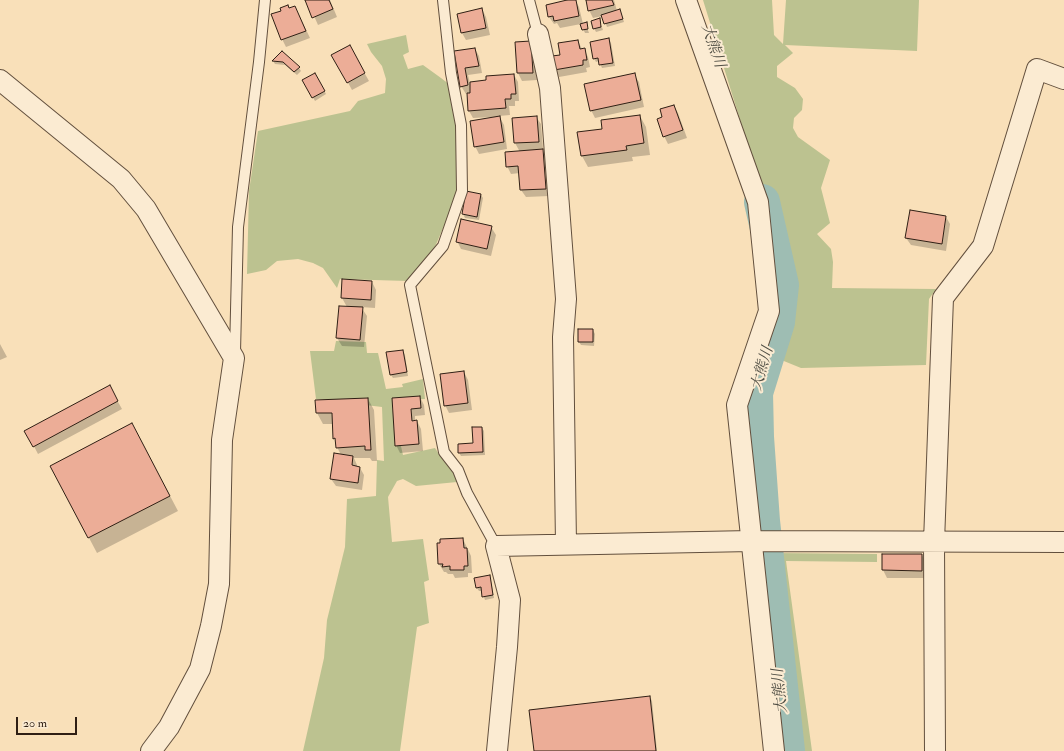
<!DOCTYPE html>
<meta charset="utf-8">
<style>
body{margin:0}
#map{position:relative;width:1064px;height:751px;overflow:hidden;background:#f9e0b9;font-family:"IM FELL Double Pica",serif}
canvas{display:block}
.scale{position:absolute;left:16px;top:717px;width:61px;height:18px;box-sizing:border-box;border:2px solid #2f1f14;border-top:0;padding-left:5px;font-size:12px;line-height:14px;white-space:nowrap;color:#2f1f14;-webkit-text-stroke:3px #fbebd2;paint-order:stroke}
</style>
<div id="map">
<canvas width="1064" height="751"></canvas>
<div class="scale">20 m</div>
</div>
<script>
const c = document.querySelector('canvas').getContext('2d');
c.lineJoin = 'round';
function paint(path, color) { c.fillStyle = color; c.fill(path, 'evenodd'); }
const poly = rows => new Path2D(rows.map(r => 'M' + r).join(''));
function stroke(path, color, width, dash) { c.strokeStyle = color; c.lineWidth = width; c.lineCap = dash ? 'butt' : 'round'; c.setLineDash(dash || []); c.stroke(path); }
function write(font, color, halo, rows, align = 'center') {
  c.font = font + ' "IM FELL Double Pica","Noto Serif JP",serif'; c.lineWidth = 4; c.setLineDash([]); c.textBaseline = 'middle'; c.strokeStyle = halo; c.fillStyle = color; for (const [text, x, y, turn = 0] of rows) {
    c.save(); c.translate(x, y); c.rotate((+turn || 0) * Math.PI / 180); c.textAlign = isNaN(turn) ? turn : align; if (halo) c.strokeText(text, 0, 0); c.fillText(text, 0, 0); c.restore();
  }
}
paint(poly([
 [703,0,772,0,774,35,783,44,786,0,919,0,917,51,785,45,793,53,777,66,777,77,795,88,803,99,802,110,794,118,793,128,798,137,830,160,821,188,830,223,817,234,831,249,833,262,832,288,936,289,929,299,926,365,801,368,774,357,786,304,783,259],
 [406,35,409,52,403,55,408,69,423,65,441,78,454,88,455,95,450,97,453,113,462,111,457,196,434,249,408,281,340,279,337,288,323,268,313,263,298,259,277,261,266,270,247,274,249,191,258,131,350,111,358,101,385,93,386,79,382,66,371,52,367,44],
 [336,341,366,342,367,353,378,353,386,389,403,387,402,384,423,379,425,399,396,400,397,406,392,407,403,455,435,448,441,457,454,474,457,482,416,486,403,479,397,481,388,497,392,542,423,539,429,580,424,582,429,623,417,627,400,751,303,751,324,658,327,620,345,547,347,499,376,496,377,460,384,461,382,407,316,399,310,351,334,351],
 [771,553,877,554,877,562,786,561,812,751,794,751]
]), '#bcc290');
paint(poly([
 [307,0,330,0,337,17,318,25],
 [572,0,575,0,579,7,583,24,586,24,589,33,585,33,581,24,560,28,557,23,554,24,549,17,547,5],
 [587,0,614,0,617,11,620,10,624,22,607,27,603,16,593,18,589,10],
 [289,9,299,15,310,38,286,47,282,39],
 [482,9,486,17,490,35,466,40,462,33],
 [599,20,603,30,596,32,594,28],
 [609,39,611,43,615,66,602,68,599,61,596,62,594,58],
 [578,41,582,49,584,49,588,57,590,67,586,68,587,72,559,77,555,69,561,56],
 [516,43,535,50,537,80,522,81,518,73],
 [349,46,369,81,352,90,333,55],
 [475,49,479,56,482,73,468,75,470,83,487,81,514,75,518,82,519,101,515,101,515,106,509,106,510,115,499,116,504,125,507,149,479,154,475,146,494,118,494,117,473,118,469,111,468,93,466,94,461,86,455,52],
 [282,52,299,68,301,71,297,75,285,65,275,64,273,61],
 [315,74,326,94,315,101,303,80],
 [634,75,639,82,644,107,595,118,591,110],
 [674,106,678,113,687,138,668,144,664,136,664,118],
 [640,116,646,127,650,155,632,157,633,161,588,167,582,156,578,133,603,129],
 [536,117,541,124,543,149,541,149,546,158,549,196,526,197,521,190,520,173,511,174,507,166,520,152,515,143,513,119],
 [481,195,483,198,479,220,465,218,463,214],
 [946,217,950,224,946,251,911,245,906,238],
 [491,227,496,235,491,256,461,249,457,241],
 [343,280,372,282,376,290,375,308,361,307,367,316,364,347,342,346,337,338,347,307,342,298],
 [593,330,595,334,594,346,581,345,579,342],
 [0,344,7,357,0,360],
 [403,351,405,355,408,376,393,378,391,375],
 [464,372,468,380,472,410,449,413,445,405],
 [109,386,122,409,38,454,26,431],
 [420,397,424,405,425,415,415,416,415,421,417,421,421,429,423,451,400,453,396,445,393,399],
 [368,399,374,410,377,461,372,461,370,458,354,458,357,465,357,467,360,468,364,475,362,490,336,486,331,479,341,455,337,447,337,443,334,438,334,424,323,424,317,413,316,401],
 [482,428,484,431,485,455,461,456,459,453,474,444],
 [140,439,178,511,97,553,51,466],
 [463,539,471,556,472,573,468,573,468,577,455,578,453,574,448,574,446,572,444,572,439,564],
 [883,555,922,555,926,563,926,578,887,578,883,570],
 [489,576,491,580,494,598,485,600,482,591,479,591,477,588],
 [650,697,652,701,657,751,535,751]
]), '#0003');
stroke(poly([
 [762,202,781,285,777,322,755,393,756,437,762,521,787,751]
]), '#9ebdb3', 36);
const building = poly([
 [305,0,329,0,333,9,312,18,305,0],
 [567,0,576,0,579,16,554,21,553,16,548,17,546,5,567,0],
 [586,0,612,0,614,5,588,11,586,0],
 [288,5,289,8,295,6,306,31,281,40,271,14,281,11,280,8,288,5],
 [482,8,486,28,461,33,457,14,482,8],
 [620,9,623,19,604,24,601,15,620,9],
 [600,18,601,27,593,29,591,21,600,18],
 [587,22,588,29,582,30,580,24,587,22],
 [609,38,613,63,599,65,598,58,593,59,590,42,609,38],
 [578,40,580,49,585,48,587,60,583,60,583,65,554,70,552,56,560,55,558,43,578,40],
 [531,41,533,73,517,73,515,42,531,41],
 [350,45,365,73,347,83,331,55,350,45],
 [475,48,479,66,465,68,468,85,460,87,454,51,475,48],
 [282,51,300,67,294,72,283,62,272,61,282,51],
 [315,73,325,91,312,98,302,80,315,73],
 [635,73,641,100,590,111,584,84,635,73],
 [514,74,516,94,511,94,511,99,505,99,506,108,468,111,467,93,470,93,470,82,486,80,486,76,514,74],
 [674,105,683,130,663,137,657,119,662,117,660,109,674,105],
 [640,115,644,143,626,146,627,150,581,156,577,132,602,129,601,120,640,115],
 [500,116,504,142,474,147,470,121,500,116],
 [537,116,539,142,514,143,512,118,537,116],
 [543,149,546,189,520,190,518,166,506,167,505,152,543,149],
 [466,191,481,194,477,217,462,214,466,191],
 [910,210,946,216,942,244,905,238,910,210],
 [461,219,492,226,487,249,456,242,461,219],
 [342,279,372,281,371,300,341,298,342,279],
 [339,306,363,307,360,340,336,338,339,306],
 [578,329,593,329,593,342,578,342,578,329],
 [403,350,407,372,390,375,386,352,403,350],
 [464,371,468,403,444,406,440,374,464,371],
 [110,385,118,401,33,447,24,431,110,385],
 [420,396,421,408,411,409,412,421,417,420,419,444,395,446,392,398,420,396],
 [368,398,371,450,365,450,365,446,336,448,335,438,333,439,332,413,316,413,315,400,368,398],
 [132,423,170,496,88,538,50,466,132,423],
 [472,427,482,427,483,452,458,453,458,444,473,443,472,427],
 [334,453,353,456,352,465,360,467,358,483,330,479,334,453],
 [463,538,464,548,467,548,468,566,464,566,464,570,450,570,450,566,442,567,443,564,438,564,437,543,440,543,440,539,463,538],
 [882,554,922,554,922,571,882,570,882,554],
 [490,575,493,595,482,597,481,587,476,588,474,578,490,575],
 [650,696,656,751,534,751,529,710,650,696]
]);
paint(building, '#ecad97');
stroke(building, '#2f1f14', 1);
const service = poly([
 [443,0,451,73,461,125,462,191,443,246,410,285,444,452,458,470,467,493,496,546],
 [529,0,538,34],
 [235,352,238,227,259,62,265,0]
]);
const minor = poly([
 [686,0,758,202,769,311,737,405,774,751],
 [538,34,550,88,566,299,563,337,566,544],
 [0,80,121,179,146,209,234,358,222,440,219,584,211,626,200,669,169,727,151,751],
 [497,751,507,647,510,600,496,546,751,541,1064,542],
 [935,751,934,542,943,298,983,246,1037,69,1064,79]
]);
stroke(service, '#624f3d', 12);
stroke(minor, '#624f3d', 22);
stroke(service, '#fbebd2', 10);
stroke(minor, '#fbebd2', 20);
write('italic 15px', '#504e44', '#fbebd2', [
 ["大熊川",712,46,71],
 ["大熊川",763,369,-74],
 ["大熊川",781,691,-96]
]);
</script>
